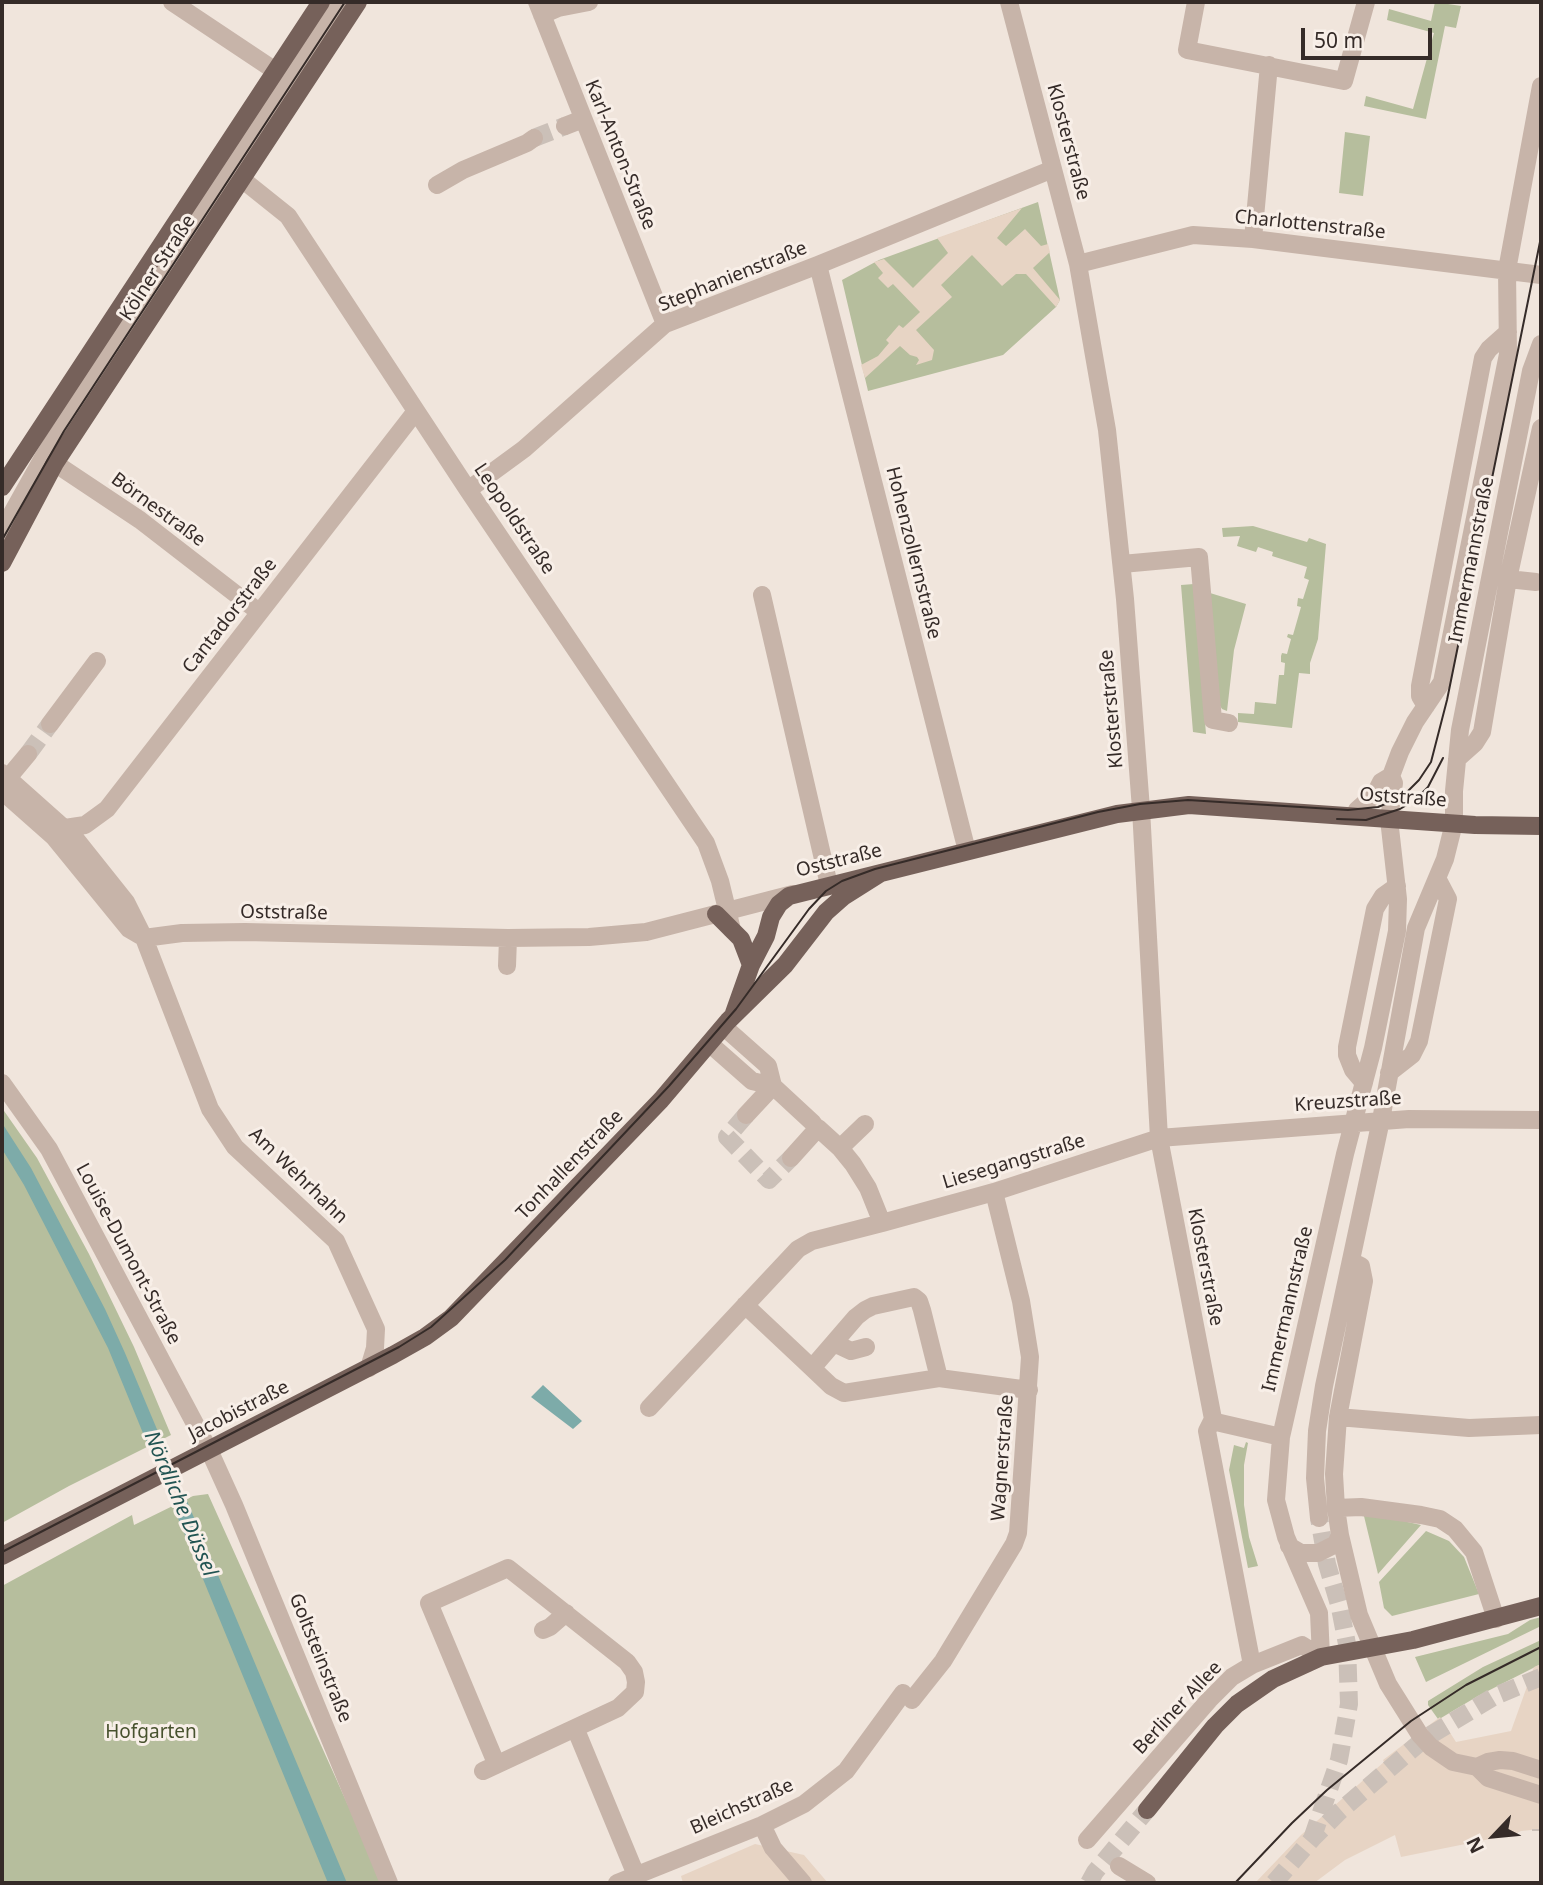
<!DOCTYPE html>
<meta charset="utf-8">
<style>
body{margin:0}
#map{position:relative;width:1543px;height:1885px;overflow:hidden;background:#f0e5dc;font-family:"Noto Sans",sans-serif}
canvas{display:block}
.frame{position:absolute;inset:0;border:4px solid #352b28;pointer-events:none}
.north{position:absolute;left:1459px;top:1801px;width:70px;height:70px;-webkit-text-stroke:5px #f8efe8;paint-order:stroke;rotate:244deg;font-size:19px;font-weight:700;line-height:28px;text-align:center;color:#352b28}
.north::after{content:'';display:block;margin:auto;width:24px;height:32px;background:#352b28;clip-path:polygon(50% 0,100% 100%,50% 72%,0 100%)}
.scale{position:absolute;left:1301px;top:28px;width:131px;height:32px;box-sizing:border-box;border:4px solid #352b28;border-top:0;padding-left:9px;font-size:21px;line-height:24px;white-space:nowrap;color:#352b28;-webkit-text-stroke:5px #f8efe8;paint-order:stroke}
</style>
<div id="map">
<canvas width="1543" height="1885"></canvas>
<div class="frame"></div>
<div class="north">N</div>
<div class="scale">50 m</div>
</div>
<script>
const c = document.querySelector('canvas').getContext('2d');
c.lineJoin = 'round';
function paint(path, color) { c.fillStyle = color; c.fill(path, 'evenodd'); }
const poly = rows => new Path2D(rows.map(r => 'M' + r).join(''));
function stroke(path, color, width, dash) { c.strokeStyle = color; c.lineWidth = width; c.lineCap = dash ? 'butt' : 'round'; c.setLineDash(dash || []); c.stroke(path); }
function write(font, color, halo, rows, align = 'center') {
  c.font = font + ' "Noto Sans",sans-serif'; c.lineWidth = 6; c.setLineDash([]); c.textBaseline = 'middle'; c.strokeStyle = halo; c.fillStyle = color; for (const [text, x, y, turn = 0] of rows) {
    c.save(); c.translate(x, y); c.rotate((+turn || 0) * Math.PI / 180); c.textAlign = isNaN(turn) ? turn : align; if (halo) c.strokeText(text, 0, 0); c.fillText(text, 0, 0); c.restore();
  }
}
paint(poly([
 [1435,2,1461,6,1456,28,1445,26,1426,119,1364,106,1366,96,1413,109,1434,33,1387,20,1389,9,1431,21],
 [1345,132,1370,136,1363,196,1339,193],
 [1038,202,1060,300,1056,307,1003,355,868,391,842,280,879,260],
 [1253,526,1307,542,1309,538,1326,544,1318,639,1310,663,1310,674,1299,673,1292,728,1238,722,1238,713,1254,714,1255,702,1276,704,1279,675,1284,675,1285,663,1281,662,1281,656,1282,653,1287,654,1291,639,1287,637,1288,634,1293,635,1301,607,1297,606,1298,598,1303,599,1309,580,1304,578,1307,567,1272,556,1273,552,1258,547,1256,552,1237,546,1240,536,1223,537,1222,528],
 [1194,584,1206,734,1193,732,1181,585],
 [1210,593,1246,604,1234,650,1227,711,1222,709,1219,704],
 [2,1108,37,1158,89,1254,134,1347,171,1435,69,1486,2,1523],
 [1246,1442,1248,1443,1244,1465,1244,1505,1249,1537,1258,1566,1248,1568,1229,1470,1234,1445,1244,1448],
 [208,1494,383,1883,2,1883,2,1586,132,1515,134,1525,193,1496],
 [1363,1512,1421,1525,1378,1574],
 [1426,1531,1449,1541,1464,1557,1479,1594,1392,1616,1384,1608,1379,1582],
 [1541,1617,1541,1626,1426,1682,1415,1657,1508,1634,1530,1620],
 [1541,1640,1541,1664,1478,1696,1441,1718,1438,1719,1428,1705,1428,1701,1483,1667]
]), '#b6be9d');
paint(poly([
 [1022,208,997,238,1006,246,1025,229,1041,246,1048,244,1050,252,1033,268,1060,300,1056,307,1026,274,1016,274,1002,286,972,255,941,285,952,297,916,330,934,350,932,360,916,365,919,360,917,357,910,355,900,346,865,378,861,365,878,356,889,343,886,340,899,325,903,328,920,312,893,284,888,288,878,278,883,273,874,262,884,259,913,288,948,253,937,238],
 [1541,1664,1541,1829,1521,1831,1515,1834,1401,1857,1395,1835,1345,1860,1314,1883,1255,1883,1301,1835,1384,1762,1383,1760,1440,1717,1456,1742,1511,1731,1534,1667],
 [755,1844,804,1855,828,1883,683,1883,681,1876]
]), '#e7d4c4');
paint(poly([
 [2,1123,31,1168,105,1309,125,1353,347,1883,328,1883,108,1348,24,1185,2,1149],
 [543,1385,582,1421,573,1429,531,1397]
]), '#7daba9');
paint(poly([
 [165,1438,190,1496,171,1507,146,1448]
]), '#f0e5dc');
stroke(poly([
 [534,138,565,126],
 [28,754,50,724],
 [746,1115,727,1137,769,1180,791,1158],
 [1541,1829,1541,1831],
 [1312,1839,1339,1760,1349,1704,1347,1644,1340,1608,1327,1564,1319,1518]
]), '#cbc0b8', 18, [18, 9]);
stroke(poly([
 [1089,1883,1095,1872,1147,1810],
 [1274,1883,1312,1839,1339,1812,1424,1739,1495,1696,1541,1677]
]), '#cbc0b8', 18, [18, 9]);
stroke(poly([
 [172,2,286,78],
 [537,2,665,324],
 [1009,2,1078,264,1107,430,1125,599,1141,809,1159,1138,1213,1419,1216,1422,1281,1437],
 [1196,2,1187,50,1344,81,1366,2],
 [542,15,558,8,589,2],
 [565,126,583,119],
 [218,160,288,216,468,490,706,843,720,881,732,930],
 [437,185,463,170,527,143,534,138],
 [1253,239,1269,65],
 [1078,264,1193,235,1253,239,1541,275],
 [818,265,967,851],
 [44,456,140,520,259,612],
 [468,490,524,449,665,324,818,265,1053,169],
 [2,531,44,456,112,348,340,2],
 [1122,564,1199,557,1213,720,1229,723],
 [1508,579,1536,582],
 [762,595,829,885],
 [1426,706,1420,696,1420,686,1483,358,1489,349,1508,332],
 [50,724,97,661],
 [1457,759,1475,743,1482,732,1508,579,1541,428],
 [2,773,75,838,126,902,144,938,210,1109,235,1147,336,1241,376,1329,375,1348,369,1368],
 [8,778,28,754],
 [2,791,54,837,129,929,141,936],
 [1354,816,1357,810,1375,794,1381,782,1391,776],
 [65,828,85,825,107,809,416,411],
 [144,938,182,933,245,932,508,938,589,937,646,932,793,894],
 [507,966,508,938],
 [724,1027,768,1066,773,1086],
 [710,1044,752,1081,773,1086,813,1123],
 [1389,1073,1412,1055,1419,1041,1448,899,1437,878],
 [2,1083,49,1149,210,1452,234,1505,389,1883],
 [1364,1083,1353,1070,1347,1055,1347,1047,1375,909,1383,896,1397,886],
 [746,1115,773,1086],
 [840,1148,865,1124],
 [791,1158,818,1128,840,1148,853,1164,868,1188,882,1223,994,1192,1159,1138,1409,1119,1541,1120],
 [1351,1261,1361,1266,1364,1281,1338,1417,1334,1474,1336,1508,1340,1535,1359,1615,1388,1684,1420,1735,1431,1747,1453,1762,1477,1767,1488,1778,1541,1795],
 [745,1305,812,1368,856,1317,865,1310,873,1306,914,1297,919,1301,922,1310,939,1378,1029,1390],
 [834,1343,851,1351,866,1347],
 [812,1368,831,1386,844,1393,939,1378],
 [649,1408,798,1249,812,1241,882,1223],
 [1338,1417,1469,1428,1541,1425],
 [1213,1419,1207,1431,1252,1665],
 [1336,1508,1361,1507,1421,1515,1440,1519,1455,1529,1474,1552,1496,1619],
 [1319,1518,1315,1478,1317,1431,1324,1386,1381,1120,1416,928,1445,859,1454,823,1454,791,1460,730,1531,371,1541,344],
 [1289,1546,1301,1553,1318,1553,1336,1544,1340,1535],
 [543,1630,550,1627,566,1613],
 [1321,1657,1319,1613,1286,1537,1276,1500,1281,1437,1345,1154,1373,1048,1397,931,1398,899,1389,819,1394,783,1391,776,1400,752,1415,722,1442,682,1508,354,1507,270,1541,86],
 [912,1700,943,1661,1014,1544,1018,1533,1030,1357,1021,1301,994,1192],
 [576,1730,636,1875],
 [1477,1767,1488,1762,1500,1760,1513,1761,1541,1770],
 [483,1771,618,1708,635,1692,636,1682,634,1672,627,1662,508,1568,429,1603,496,1763],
 [762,1825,773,1848,803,1883],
 [1087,1840,1209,1700,1232,1677,1252,1665,1302,1645,1321,1657],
 [1119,1866,1147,1883],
 [617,1883,762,1825,804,1804,846,1771,903,1693]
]), '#c7b4a9', 18);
stroke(poly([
 [2,487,321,2],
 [2,563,55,463,358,2],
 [716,914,741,939,751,965],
 [734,1013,751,965,766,936,771,917,779,904,789,896,1117,814,1189,805,1475,825,1541,826],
 [2,1556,393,1355,425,1337,451,1318,661,1100,728,1021,785,965,826,912,843,897,881,873],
 [1147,1810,1215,1726,1237,1704,1273,1679,1321,1657,1413,1640,1541,1606]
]), '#76615a', 18);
stroke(poly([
 [2,540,64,431,345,2],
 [1337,819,1366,820,1400,809,1415,800,1428,787,1443,758],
 [2,1552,399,1347,431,1327,505,1260,669,1086,736,1009,809,909,826,891,842,881,875,869,1098,812,1140,804,1188,800,1348,810,1378,807,1395,800,1408,791,1419,780,1431,762,1447,700,1541,237],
 [1235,1883,1292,1823,1327,1790,1411,1721,1466,1685,1541,1647]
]), '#352b28', 2);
write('19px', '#352b28', '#f8efe8', [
 ["Klosterstraße",1068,142,75],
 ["Karl-Anton-Straße",620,155,68],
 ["Charlottenstraße",1310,225,6],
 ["Kölner Straße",158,268,-57],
 ["Stephanienstraße",733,277,-22],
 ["Börnestraße",158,510,36],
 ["Leopoldstraße",514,519,56],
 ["Hohenzollernstraße",913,553,76],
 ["Immermannstraße",1472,560,-79],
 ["Cantadorstraße",230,616,-52],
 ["Klosterstraße",1112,709,-95],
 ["Oststraße",1403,798,4],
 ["Oststraße",839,861,-14],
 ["Oststraße",284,913,1],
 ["Kreuzstraße",1348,1102,-4],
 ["Liesegangstraße",1014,1162,-17],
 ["Tonhallenstraße",570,1165,-46],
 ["Am Wehrhahn",298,1176,44],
 ["Louise-Dumont-Straße",128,1254,62],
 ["Klosterstraße",1205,1267,79],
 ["Immermannstraße",1288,1309,-77],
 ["Jacobistraße",239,1411,-27],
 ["Wagnerstraße",1003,1458,-86],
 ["Goltsteinstraße",320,1658,68],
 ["Berliner Allee",1178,1708,-47],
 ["Bleichstraße",742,1807,-24]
]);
write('19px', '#48522e', '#f8efe8', [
 ["Hofgarten",151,1733]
]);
write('italic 21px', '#215452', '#f8efe8', [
 ["Nördliche Düssel",180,1504,67]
]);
</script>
